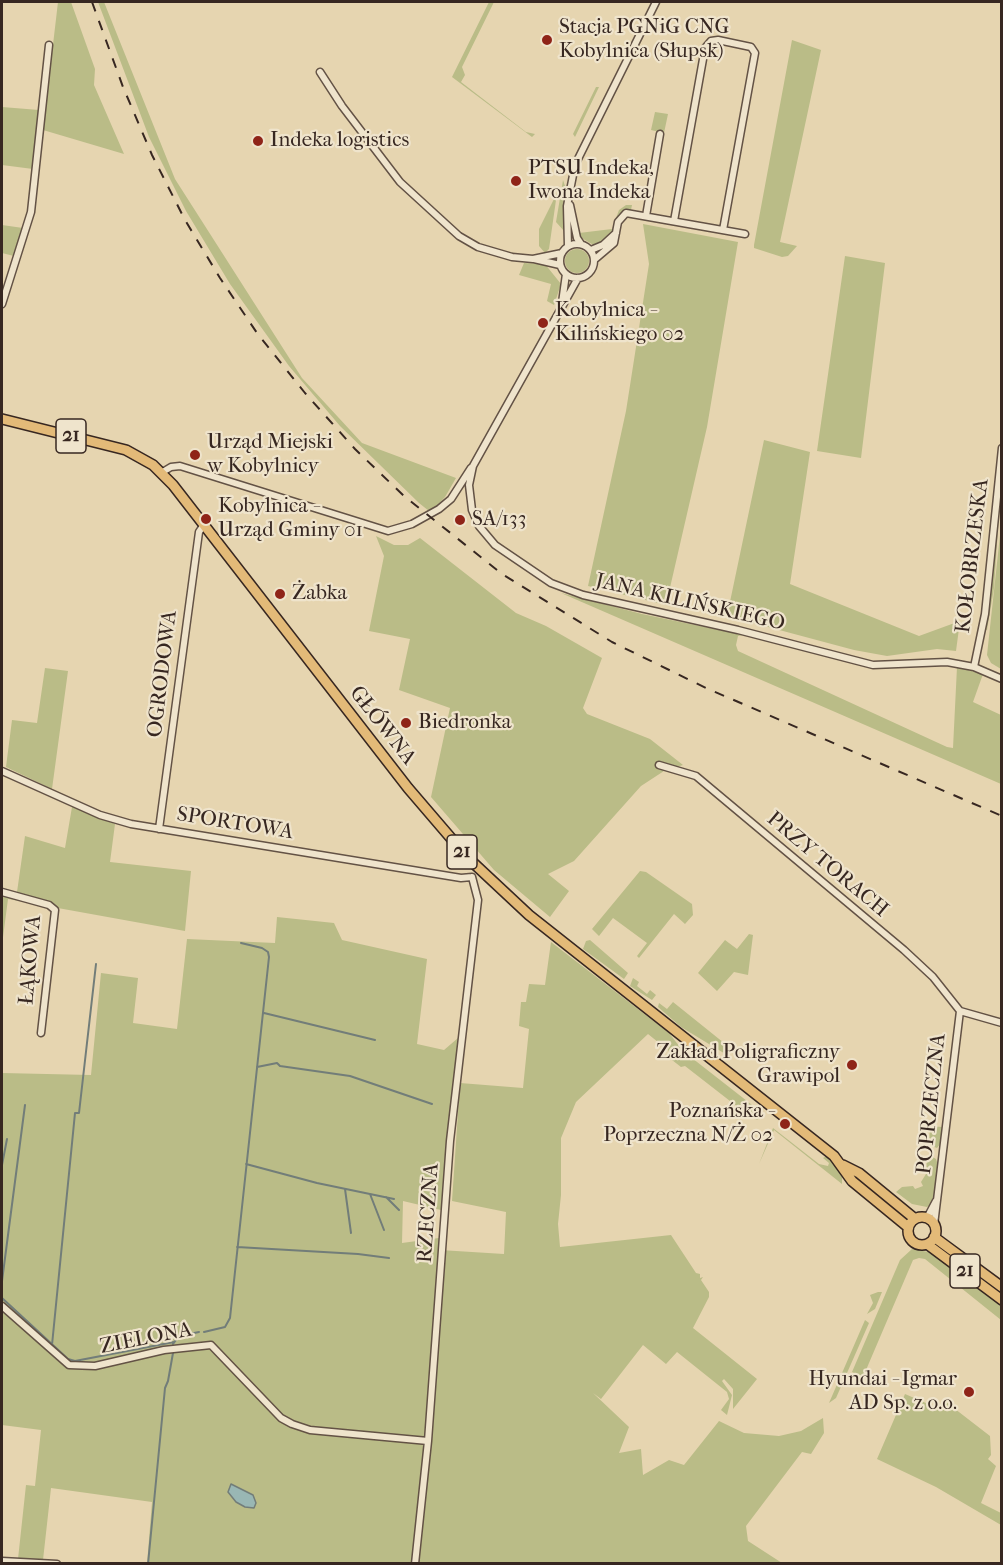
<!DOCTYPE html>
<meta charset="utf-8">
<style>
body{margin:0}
#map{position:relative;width:1003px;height:1565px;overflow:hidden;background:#e6d5b0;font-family:"IM FELL French Canon",serif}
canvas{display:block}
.frame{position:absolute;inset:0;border:3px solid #372721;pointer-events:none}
</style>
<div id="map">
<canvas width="1003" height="1565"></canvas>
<div class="frame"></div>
</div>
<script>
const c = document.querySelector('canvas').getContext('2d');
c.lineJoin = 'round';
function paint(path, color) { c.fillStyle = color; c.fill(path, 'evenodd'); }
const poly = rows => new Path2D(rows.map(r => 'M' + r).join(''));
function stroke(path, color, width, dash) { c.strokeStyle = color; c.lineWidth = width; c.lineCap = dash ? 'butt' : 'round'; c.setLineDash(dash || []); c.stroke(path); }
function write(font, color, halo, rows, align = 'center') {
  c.font = font + ' "IM FELL French Canon",serif'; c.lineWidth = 4.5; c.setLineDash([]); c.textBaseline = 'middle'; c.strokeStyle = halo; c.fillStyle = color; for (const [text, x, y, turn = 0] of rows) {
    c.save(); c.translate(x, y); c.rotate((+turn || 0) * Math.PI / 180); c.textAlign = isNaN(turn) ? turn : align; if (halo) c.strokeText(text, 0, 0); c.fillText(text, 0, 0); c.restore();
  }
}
paint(poly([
 [58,2,71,2,95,69,94,85,124,154,43,130],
 [98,2,104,2,175,179,302,378,362,443,456,478,445,497,434,509,429,511,419,503,340,426,289,366,230,284,186,211,149,137],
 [489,2,494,2,462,67,465,75,461,82,526,132,535,134,532,137,452,77],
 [792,40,821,50,780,242,797,246,788,256,782,257,754,248,754,245],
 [596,87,599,87,575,137,573,134],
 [2,107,39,110,33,169,2,165],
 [655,112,668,114,664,133,651,130],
 [563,180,565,186,564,231,556,222],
 [557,193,549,249,545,253,539,246,539,229],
 [626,205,632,205,631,210,619,214,611,234,606,241,595,246,580,237,579,233,612,229,619,210],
 [643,224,738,242,707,427,666,605,588,586,626,411,649,264],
 [2,225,23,228,14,256,2,253],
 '565 261a12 12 0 1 1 24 0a12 12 0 1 1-24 0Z',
 [845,256,885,263,861,458,817,451],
 [524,263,545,264,561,284,554,305,547,301,551,284,519,275],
 [764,440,810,452,790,584,919,636,960,621,956,651,937,649,887,656,854,650,727,616],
 [1001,485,994,588,987,630,986,630],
 [1001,526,1001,669,991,663,987,655],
 [376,536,394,545,408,545,420,538,516,613,546,626,602,658,583,708,587,714,650,739,683,765,664,771,641,786,574,861,548,874,569,891,550,917,494,870,431,797,450,708,399,690,410,639,369,631,384,556],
 [561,593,642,614,743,635,738,636,736,645,738,651,947,747,953,748,957,667,983,674,973,702,1001,715,1001,784],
 [45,668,68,671,52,789,6,767,12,720,37,723],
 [72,807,115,824,110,862,191,871,185,931,8,899,2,945,2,888,17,892,25,836,65,848],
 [640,871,646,872,692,904,693,915,685,924,674,914,639,958,637,956,647,943,613,918,599,936,592,929],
 [277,917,334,923,342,940,427,959,417,1044,444,1050,458,1038,441,1210,403,1201,402,1243,439,1238,440,1250,504,1254,506,1212,452,1201,460,1083,523,1088,529,1029,519,1026,521,1002,526,1002,529,984,545,985,551,942,669,1033,683,1051,761,1112,761,1116,757,1120,748,1115,685,1066,681,1067,672,1060,674,1055,648,1034,576,1102,561,1138,561,1195,558,1224,560,1247,671,1235,696,1273,700,1274,700,1278,703,1277,701,1280,709,1292,709,1297,693,1328,757,1379,733,1409,733,1389,724,1379,722,1381,732,1395,727,1415,721,1410,729,1399,727,1392,677,1352,666,1364,643,1345,601,1399,593,1393,629,1427,619,1453,641,1449,643,1475,669,1460,684,1465,719,1421,744,1433,779,1436,801,1431,823,1418,824,1433,811,1454,802,1452,746,1526,748,1541,782,1563,147,1564,152,1502,51,1488,43,1560,18,1559,26,1485,35,1486,41,1430,2,1425,2,1073,91,1075,101,973,138,978,133,1023,177,1029,187,939,275,943],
 [749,934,753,935,748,975,734,972,717,991,698,973,725,940,737,949],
 [590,940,628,973,624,979,583,949,586,941],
 [633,978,639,982,637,986,647,994,650,990,656,995,652,1000,630,986],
 [673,1002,729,1047,727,1055,681,1027,658,1007,659,1003,667,1009],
 [930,1126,942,1127,941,1143,937,1148,929,1145],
 [773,1128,819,1164,828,1166,829,1163,823,1158,828,1155,842,1177,842,1184,774,1130,759,1164],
 [931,1156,936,1159,938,1165,936,1188,931,1205,927,1207,912,1204,896,1192,902,1187,913,1186,915,1189,923,1186,921,1182,926,1174,927,1159],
 [912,1249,934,1253,1001,1305,1001,1320,925,1259,919,1258,913,1260,863,1377,852,1372,900,1260],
 [878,1292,882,1292,875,1309,867,1314,873,1303,870,1295],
 [865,1320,869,1323,836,1398,829,1403],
 [905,1394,942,1410,946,1402,990,1436,991,1455,988,1459,996,1466,981,1503,1001,1513,1001,1525,936,1487,877,1459]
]), '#babc87');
const water = poly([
 [231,1484,253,1495,256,1503,254,1508,245,1507,236,1502,228,1492,231,1484]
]);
paint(water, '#99b7b4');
stroke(water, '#727d79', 1.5);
stroke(poly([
 [264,1013,375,1040],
 [257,1067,277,1063,280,1066,350,1076,432,1104],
 [246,1164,317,1183,394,1199],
 [2,1165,7,1139],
 [345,1189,351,1233],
 [370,1194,384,1230],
 [386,1197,399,1210],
 [237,1247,358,1254,389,1258],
 [2,1281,25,1105],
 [2,1298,68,1359,75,1361,174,1342],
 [204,1332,225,1327,230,1318,269,957,268,952,262,948,241,943],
 [173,1344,179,1336,199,1332],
 [52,1345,75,1113,79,1113,96,964],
 [148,1564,165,1388,168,1381,173,1353]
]), '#727d79', 2);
const minor = poly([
 [320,72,342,106,400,182,459,236,478,247,512,257,533,259,562,253],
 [570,205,577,238,581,244],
 [646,216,660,134],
 [674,221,705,48,711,41,718,40,751,47,755,53,723,230],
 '560 261a17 17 0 1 1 34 0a17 17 0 1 1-34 0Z',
 [568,246,567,206,575,165,656,2],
 [591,250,603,245,616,233],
 [534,259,560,265],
 [594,260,614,243,618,222,626,213,745,234],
 [578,278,473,466,469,485,472,510,479,526,495,545,551,583,583,595,738,630,873,665,947,662,974,667,1002,679],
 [2,304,31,212,49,45],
 [561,310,566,274],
 [161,473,171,467,180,466,388,531,412,524,439,509,451,499,471,468],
 [974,667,985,614,1002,448],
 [659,765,696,776,904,950,933,977,960,1011],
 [2,771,100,815,131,824,461,878,472,877],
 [159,829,199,532,203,526],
 [2,892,49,905,55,910,41,1033],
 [960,1011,1002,1023],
 [927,1218,936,1201],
 [934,1225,960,1011],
 [2,1306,69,1365,95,1366,164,1350,211,1345,281,1418,292,1424,310,1430,428,1441],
 [2,1561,57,1564],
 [415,1564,428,1441,450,1141,478,900,472,877]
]);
const primary = poly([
 [2,419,126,450,153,465,173,485,408,788,468,858,529,915,834,1156,852,1181,908,1227],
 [843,1165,859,1173,915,1219],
 '908 1231a14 14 0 1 1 28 0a14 14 0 1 1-28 0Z',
 [934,1237,1002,1287],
 [927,1244,1002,1300]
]);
stroke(minor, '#635245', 9);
stroke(primary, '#372721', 12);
stroke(minor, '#efe4cc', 6);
stroke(primary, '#e3ba78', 9);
stroke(poly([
 [92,2,123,87,152,155,185,220,220,278,257,333,305,393,355,449,404,496,502,574,612,642,706,688,1002,816]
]), '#372721', 2, [10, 10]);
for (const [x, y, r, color] of [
 [547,40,6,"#8f2418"],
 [258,141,6,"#8f2418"],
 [516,181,6,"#8f2418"],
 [543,323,6,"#8f2418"],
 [195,455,6,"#8f2418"],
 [206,519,6,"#8f2418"],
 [460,520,6,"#8f2418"],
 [280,594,6,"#8f2418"],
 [406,723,6,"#8f2418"],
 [852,1065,6,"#8f2418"],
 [785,1124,6,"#8f2418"],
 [969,1392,6,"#8f2418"]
]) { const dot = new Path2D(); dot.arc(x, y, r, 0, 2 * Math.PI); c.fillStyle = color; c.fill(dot); stroke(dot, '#efe4cc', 2); }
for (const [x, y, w] of [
 [71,436,30],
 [462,852,30],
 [965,1271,30]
]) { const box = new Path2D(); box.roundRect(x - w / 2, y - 17, w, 34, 4.5); c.fillStyle = '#efe4cc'; c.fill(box); stroke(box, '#372721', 1.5); }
write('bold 20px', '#372721', null, [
 ["21",71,436],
 ["21",462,852],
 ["21",965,1271]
]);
write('21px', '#372721', '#efe4cc', [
 ["Stacja PGNiG CNG",559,28],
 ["Kobylnica (Słupsk)",559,52],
 ["Indeka logistics",270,141],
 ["PTSU Indeka,",528,169],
 ["Iwona Indeka",528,193],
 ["Kobylnica -",555,311],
 ["Kilińskiego 02",555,335],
 ["Urząd Miejski",207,443],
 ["w Kobylnicy",207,467],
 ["Kobylnica -",218,507],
 ["Urząd Gminy 01",218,531],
 ["SA/133",472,520],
 ["Żabka",292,594],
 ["Biedronka",418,723],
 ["Zakład Poligraficzny",840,1053,"right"],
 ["Grawipol",840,1077,"right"],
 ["Poznańska -",773,1112,"right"],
 ["Poprzeczna N/Ż 02",773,1136,"right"],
 ["Hyundai - Igmar",957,1380,"right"],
 ["AD Sp. z o.o.",957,1404,"right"]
], 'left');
write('21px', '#372721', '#efe4cc', [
 ["KOŁOBRZESKA",973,556,-83],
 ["JANA KILIŃSKIEGO",690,603,13],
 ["OGRODOWA",163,674,-83],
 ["GŁÓWNA",382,726,52],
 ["SPORTOWA",235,824,9],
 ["PRZY TORACH",827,865,40],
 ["ŁĄKOWA",31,960,-85],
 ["POPRZECZNA",932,1104,-84],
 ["RZECZNA",429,1213,-86],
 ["ZIELONA",146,1339,-11]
]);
</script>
